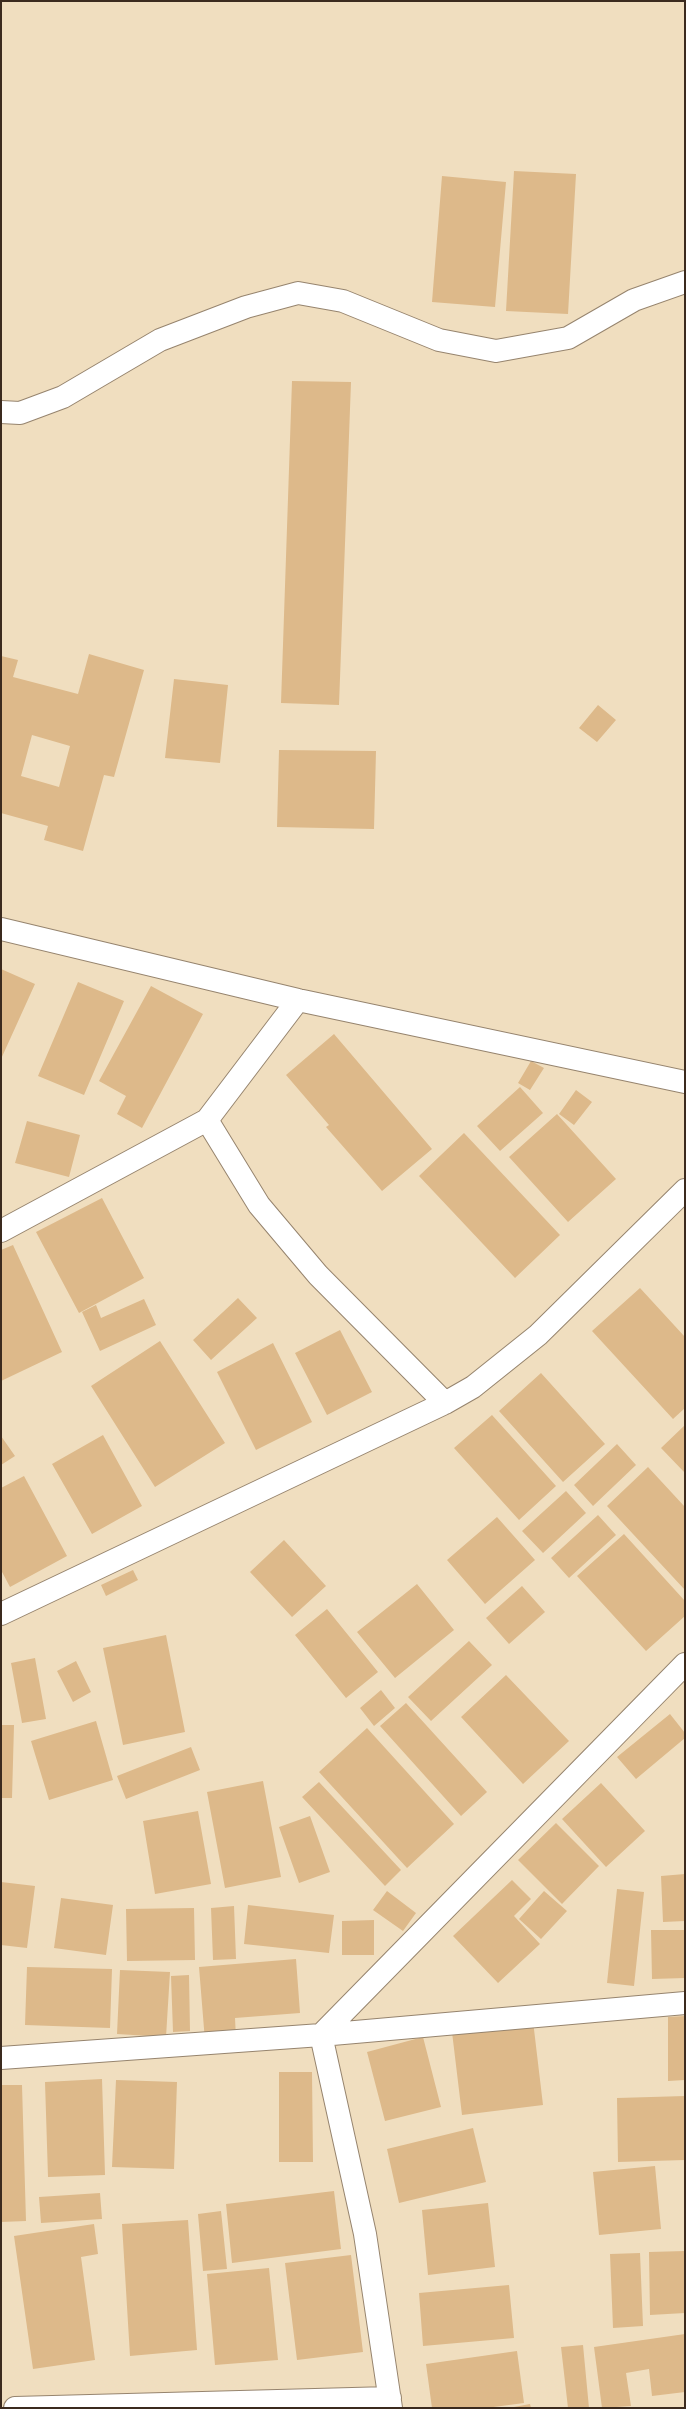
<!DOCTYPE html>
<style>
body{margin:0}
#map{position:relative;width:686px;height:2409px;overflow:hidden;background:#f0debf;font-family:Cardo,serif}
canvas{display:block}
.frame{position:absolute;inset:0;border:2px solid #3b2a1e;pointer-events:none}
</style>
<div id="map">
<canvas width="686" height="2409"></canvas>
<div class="frame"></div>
</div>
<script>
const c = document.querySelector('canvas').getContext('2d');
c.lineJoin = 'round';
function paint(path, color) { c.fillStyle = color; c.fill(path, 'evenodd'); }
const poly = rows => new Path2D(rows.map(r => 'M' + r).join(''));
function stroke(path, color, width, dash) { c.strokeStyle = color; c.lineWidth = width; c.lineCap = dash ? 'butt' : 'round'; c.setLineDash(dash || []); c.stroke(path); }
paint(poly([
 [514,171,576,174,568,314,506,311],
 [442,176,506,182,495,307,432,302],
 [292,381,351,382,339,705,281,703],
 [89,654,144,670,114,777,104,775,83,851,44,840,48,826,1,813,1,656,18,660,13,677,78,694],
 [32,735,70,746,59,787,21,776],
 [174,679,228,685,220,763,165,758],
 [598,705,616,720,597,742,579,728],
 [279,750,376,751,374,829,277,827],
 [1,969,35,984,1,1059],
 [78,982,124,1001,84,1095,38,1076],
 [151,986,203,1014,142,1128,117,1114,126,1096,99,1081],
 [334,1034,432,1149,382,1191,326,1127,329,1125,286,1075],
 [531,1061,544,1068,530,1090,518,1083],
 [520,1087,543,1113,500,1151,477,1126],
 [576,1090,592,1102,574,1125,559,1114],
 [557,1114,616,1179,568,1222,509,1157],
 [27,1121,80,1135,69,1177,15,1163],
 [464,1133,560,1235,515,1278,419,1176],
 [102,1198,144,1278,79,1313,36,1232],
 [13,1245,62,1352,1,1381,1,1250],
 [640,1288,685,1337,685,1408,673,1419,592,1331],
 [238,1298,257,1318,211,1360,193,1340],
 [144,1299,156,1325,100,1351,82,1312,96,1305,101,1318],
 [340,1330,372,1392,327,1415,295,1353],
 [160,1341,225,1443,155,1487,91,1386],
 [273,1343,312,1422,256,1450,217,1372],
 [541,1373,605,1444,563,1482,499,1411],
 [492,1415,556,1486,519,1520,454,1448],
 [685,1425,685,1473,661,1448],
 [103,1435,142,1506,92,1534,52,1464],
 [1,1436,15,1456,1,1465],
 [617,1444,636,1465,593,1506,574,1485],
 [648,1467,685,1507,685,1590,607,1506],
 [24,1476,67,1556,10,1587,1,1570,1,1488],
 [566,1491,586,1513,543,1553,522,1531],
 [598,1515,616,1535,569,1578,551,1558],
 [497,1517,535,1560,485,1604,447,1560],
 [624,1534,685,1601,685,1616,646,1651,577,1576],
 [284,1540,326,1586,292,1617,250,1572],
 [133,1570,138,1580,106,1596,101,1585],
 [417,1584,454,1630,395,1678,357,1632],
 [522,1586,545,1612,509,1644,486,1618],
 [327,1609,378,1672,346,1698,295,1635],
 [166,1635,185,1732,123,1745,103,1648],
 [469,1641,492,1665,431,1721,408,1697],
 [35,1658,46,1719,22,1723,11,1663],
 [76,1661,91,1692,73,1702,57,1671],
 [506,1675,569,1741,523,1784,461,1717],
 [381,1690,395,1708,374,1726,360,1708],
 [406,1703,487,1792,461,1816,380,1726],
 [670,1714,685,1733,685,1738,636,1779,617,1757],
 [96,1721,113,1780,49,1800,31,1741],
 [1,1725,14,1725,12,1798,1,1798],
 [367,1728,454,1824,407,1868,319,1772],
 [191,1747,200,1770,126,1799,117,1776],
 [263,1781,281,1877,225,1888,207,1792],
 [319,1782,401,1870,385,1886,302,1797],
 [601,1783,645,1831,606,1867,562,1819],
 [198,1811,211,1884,155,1894,143,1821],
 [310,1816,330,1872,299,1883,279,1827],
 [556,1823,599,1866,562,1904,518,1860],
 [685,1874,685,1921,663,1922,661,1876],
 [512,1880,531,1899,514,1916,540,1944,498,1983,453,1936],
 [1,1882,35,1886,27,1948,1,1945],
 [617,1889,644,1892,634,1986,607,1983],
 [387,1891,416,1913,403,1931,373,1910],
 [544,1891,567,1911,541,1939,519,1919],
 [61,1898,113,1905,106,1955,54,1948],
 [248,1905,334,1915,329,1953,244,1944],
 [234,1906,236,1959,213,1960,211,1908],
 [194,1908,195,1960,127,1961,126,1909],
 [374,1920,374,1955,342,1955,342,1921],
 [651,1930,685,1930,685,1978,652,1979],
 [296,1959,300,2013,235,2018,236,2038,205,2041,199,1967],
 [27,1967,112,1969,110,2028,25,2025],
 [120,1970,170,1972,166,2037,117,2034],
 [189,1975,190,2031,173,2032,171,1976],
 [685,2016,685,2080,668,2081,668,2017],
 [533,2021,543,2105,462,2115,452,2032],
 [423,2037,441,2107,385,2121,367,2052],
 [279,2072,312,2072,313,2162,279,2162],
 [102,2079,105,2175,48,2177,45,2082],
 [116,2080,177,2082,174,2169,112,2167],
 [1,2085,22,2085,26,2221,1,2222],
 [685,2096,685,2160,618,2162,617,2098],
 [473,2128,486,2182,399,2203,387,2149],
 [655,2166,661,2229,599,2235,593,2172],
 [334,2191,341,2249,232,2263,226,2204],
 [100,2193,102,2219,41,2223,39,2197],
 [488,2203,495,2267,428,2275,422,2210],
 [221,2211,227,2269,203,2271,198,2214],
 [188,2220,197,2350,130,2356,122,2224],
 [94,2224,98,2254,81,2257,95,2360,33,2369,14,2236],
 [685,2251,685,2313,650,2315,649,2252],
 [640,2253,643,2326,613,2328,610,2254],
 [351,2255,363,2352,297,2360,285,2263],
 [269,2268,278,2360,215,2365,207,2274],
 [509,2285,514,2338,423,2346,419,2293],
 [685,2334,685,2392,652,2396,649,2369,626,2373,631,2406,602,2408,594,2347],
 [583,2345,589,2408,568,2408,561,2347],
 [517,2351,524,2403,486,2408,432,2408,426,2364],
 [530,2404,531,2408,514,2408,514,2407]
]), '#ddb98a');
const minor = poly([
 [1,412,20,413,63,397,160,340,246,307,298,293,343,301,439,340,496,351,568,338,634,300,685,282],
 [1,929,298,1000,685,1082],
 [207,1120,259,1205,318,1275,445,1403],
 [1,1231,207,1120,298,1000],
 [1,1614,445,1403,473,1387,538,1335,685,1190],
 [1,2058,321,2035,685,2003],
 [15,2408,390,2398],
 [391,2408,365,2234,321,2035,685,1664]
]);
stroke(minor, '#96846e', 24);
stroke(minor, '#fff', 22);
</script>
